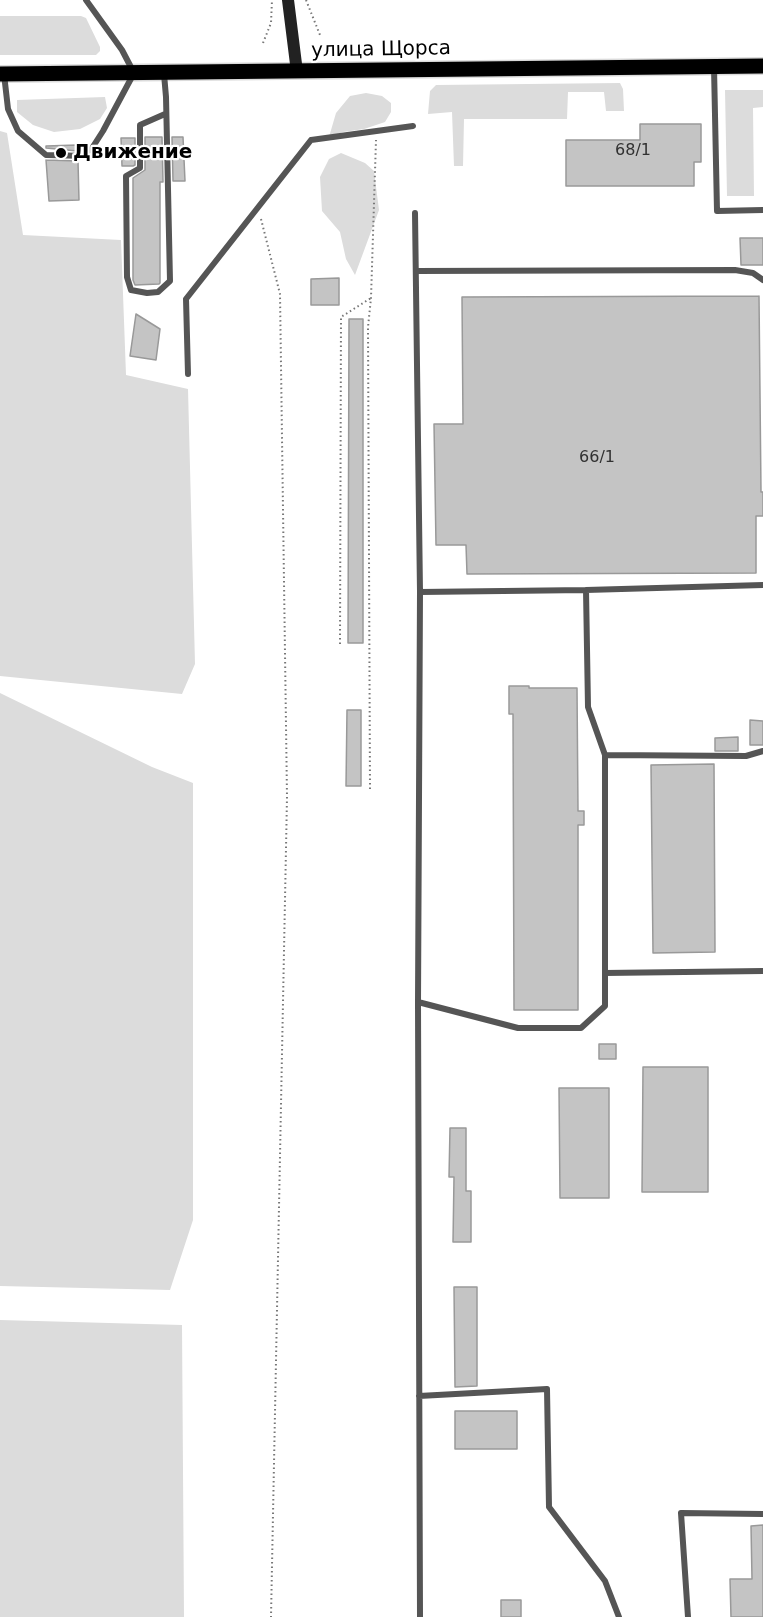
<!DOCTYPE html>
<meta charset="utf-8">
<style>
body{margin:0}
canvas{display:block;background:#fff}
</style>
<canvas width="763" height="1617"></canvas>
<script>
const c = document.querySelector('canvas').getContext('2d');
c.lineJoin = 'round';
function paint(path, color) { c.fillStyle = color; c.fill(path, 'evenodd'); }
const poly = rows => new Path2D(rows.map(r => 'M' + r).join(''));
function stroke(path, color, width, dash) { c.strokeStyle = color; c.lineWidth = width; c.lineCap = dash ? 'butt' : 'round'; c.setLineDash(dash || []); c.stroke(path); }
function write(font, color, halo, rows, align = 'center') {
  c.font = font + ' "DejaVu Sans",sans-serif'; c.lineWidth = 4.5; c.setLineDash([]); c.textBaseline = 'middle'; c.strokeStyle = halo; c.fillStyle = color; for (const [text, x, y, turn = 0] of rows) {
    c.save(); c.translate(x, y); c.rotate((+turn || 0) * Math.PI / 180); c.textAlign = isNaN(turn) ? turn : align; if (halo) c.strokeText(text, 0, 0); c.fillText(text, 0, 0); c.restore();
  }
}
paint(poly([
 [0,16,81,16,86,18,100,47,100,51,96,55,0,55],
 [620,83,623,89,624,111,606,111,604,92,568,92,567,119,464,119,463,166,454,166,452,112,428,114,430,91,436,85],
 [725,90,763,90,763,107,753,108,754,196,727,196],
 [366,93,382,96,391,103,391,112,385,122,364,129,343,132,329,137,336,113,350,96],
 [105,97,107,108,100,119,80,129,54,132,33,125,17,112,17,100],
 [0,131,7,133,23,235,121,240,126,375,188,389,195,664,182,694,0,676],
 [341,153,365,163,374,171,379,210,355,275,346,259,340,232,322,211,320,177,329,159],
 [0,693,152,767,193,783,193,1220,170,1290,0,1286],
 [0,1320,182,1325,184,1617,0,1617]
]), '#dcdcdc');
const building = poly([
 [640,124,701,124,701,162,694,162,694,186,566,186,566,140,640,140,640,124],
 [145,137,162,137,163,182,160,182,160,283,159,284,135,285,133,280,133,178,145,170,145,137],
 [172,137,183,137,185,181,173,181,172,137],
 [121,138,135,138,135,165,133,166,122,166,121,138],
 [77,145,77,151,46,148,46,146,77,145],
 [46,160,78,161,79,200,49,201,46,160],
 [740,238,763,238,763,265,741,265,740,238],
 [339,278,339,305,311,305,311,279,339,278],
 [759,296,761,492,763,492,763,516,756,516,756,573,467,574,466,545,436,545,434,424,463,424,462,297,759,296],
 [136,314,160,329,156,360,130,356,136,314],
 [349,319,363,319,363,643,348,643,349,319],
 [509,686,529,686,529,688,577,688,578,811,584,811,584,825,578,825,578,1010,514,1010,513,714,509,714,509,686],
 [347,710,361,710,361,786,346,786,347,710],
 [750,720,763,721,763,745,750,745,750,720],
 [738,737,738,751,715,751,715,738,738,737],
 [714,764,715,952,653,953,651,765,714,764],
 [599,1044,616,1044,616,1059,599,1059,599,1044],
 [643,1067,708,1067,708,1192,642,1192,643,1067],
 [559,1088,609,1088,609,1198,560,1198,559,1088],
 [450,1128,466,1128,466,1191,471,1191,471,1242,453,1242,454,1177,449,1177,450,1128],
 [454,1287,477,1287,477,1386,455,1387,454,1287],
 [455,1411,517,1411,517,1449,455,1449,455,1411],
 [763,1525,763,1617,731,1617,730,1579,752,1579,751,1526,763,1525],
 [501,1600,521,1600,521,1617,501,1617,501,1600]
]);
paint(building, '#c4c4c4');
stroke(building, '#999', 1.5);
const primary = poly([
 [0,74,763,66]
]);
stroke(primary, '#dbdbdb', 18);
stroke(poly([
 [306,0,320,35],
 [263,43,271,23,272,0],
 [261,219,280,294,287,797,271,1617],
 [340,644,341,317,371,298],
 [370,789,368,327,371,298,376,140]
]), '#777', 2, [1.5, 3]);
stroke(poly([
 [714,67,717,211,763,210],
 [4,74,8,109,18,131,46,155,87,156,103,131,134,73,122,50,86,0],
 [164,74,166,97,170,281,158,292,147,293,131,290,127,277,126,176,140,168,140,125,165,114],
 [415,213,420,592,586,590,763,585],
 [416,271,735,270,753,273,763,280],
 [188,374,186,299,311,140,413,126],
 [586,590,588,707,605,755,746,756,763,751],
 [605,973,763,971],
 [418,1002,420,592],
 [419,1396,547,1389,549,1507,605,1581,619,1617],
 [420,1617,418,1002,518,1028,581,1028,605,1006,605,755],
 [688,1617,681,1513,763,1514]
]), '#555', 6);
stroke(poly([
 [288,0,297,72]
]), '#222', 12);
stroke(primary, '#000', 15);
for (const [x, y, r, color] of [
 [61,153,6,"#000"]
]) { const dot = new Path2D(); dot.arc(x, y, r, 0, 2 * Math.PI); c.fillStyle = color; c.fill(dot); stroke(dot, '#fff', 2); }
write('16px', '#313131', null, [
 ["68/1",633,151],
 ["66/1",597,458]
]);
write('20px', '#000', '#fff', [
 ["улица Щорса",381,50,-1]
]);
write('bold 20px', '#000', '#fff', [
 ["Движение",73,153]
], 'left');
</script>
